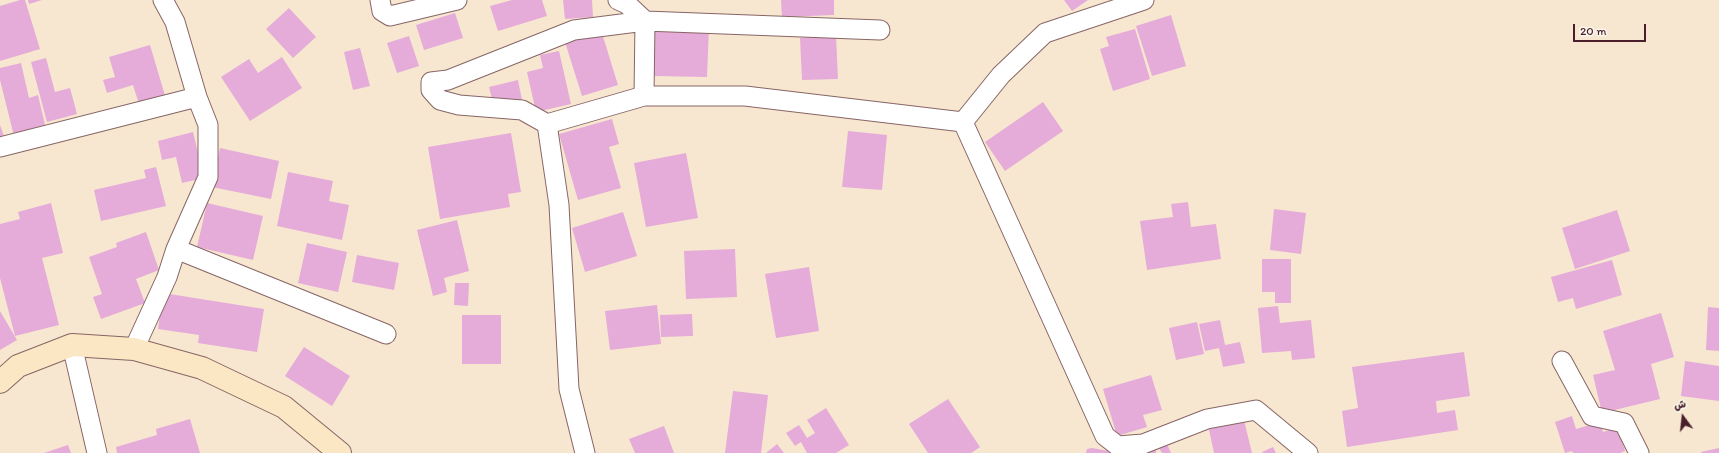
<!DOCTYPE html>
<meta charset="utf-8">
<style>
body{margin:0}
#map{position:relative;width:1719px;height:453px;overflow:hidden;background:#f7e7d0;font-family:Itim,"Playpen Sans Arabic",sans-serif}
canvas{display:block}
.north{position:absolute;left:1663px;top:397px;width:40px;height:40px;-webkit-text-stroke:3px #fbf7ec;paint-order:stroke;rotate:345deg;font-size:11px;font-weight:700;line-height:16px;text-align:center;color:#4a1f2b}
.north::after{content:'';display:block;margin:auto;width:14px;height:18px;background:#4a1f2b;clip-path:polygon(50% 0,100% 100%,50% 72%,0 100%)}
.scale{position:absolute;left:1573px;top:24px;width:73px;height:18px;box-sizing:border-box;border:2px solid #4a1f2b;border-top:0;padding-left:5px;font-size:12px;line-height:14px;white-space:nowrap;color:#4a1f2b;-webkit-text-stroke:3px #fbf7ec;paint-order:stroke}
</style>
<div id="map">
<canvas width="1719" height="453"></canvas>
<div class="north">ش</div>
<div class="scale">20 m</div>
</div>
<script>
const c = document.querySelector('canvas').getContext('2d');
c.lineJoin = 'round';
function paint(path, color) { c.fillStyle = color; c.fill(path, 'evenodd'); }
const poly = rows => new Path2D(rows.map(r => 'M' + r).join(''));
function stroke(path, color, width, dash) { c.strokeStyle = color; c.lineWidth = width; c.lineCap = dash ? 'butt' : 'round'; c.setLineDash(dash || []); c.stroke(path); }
paint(poly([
 [20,0,25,0,40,49,0,61,0,6],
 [28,0,42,0,29,4],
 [512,0,542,0,547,16,498,31,490,6],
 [563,0,592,0,593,17,565,19],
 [781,0,834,0,834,15,782,17],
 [1064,0,1088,0,1072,11],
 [289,8,316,37,293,58,266,29],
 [455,13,463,38,424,50,416,25],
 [1171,15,1186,66,1152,76,1136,26],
 [655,25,709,27,707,77,653,76],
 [1135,29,1150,79,1113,91,1100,49,1109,46,1106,37],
 [601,30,618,85,582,96,565,42],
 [409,36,419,66,397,73,387,43],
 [836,36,838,79,802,80,800,38],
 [150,45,166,99,140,107,133,85,107,93,103,80,115,77,109,57],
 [360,48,370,86,353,90,344,52],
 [559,51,571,104,536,112,527,72,543,68,540,55],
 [282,57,302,88,250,121,221,77,249,59,258,73],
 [46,58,55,92,70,88,77,114,47,122,31,62],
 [21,63,29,98,38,95,46,129,14,136,0,80,0,68],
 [518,80,522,100,494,107,489,87],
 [1043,102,1063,131,1005,171,985,142],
 [612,119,619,144,609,147,621,188,578,200,559,134],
 [0,125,4,136,0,138],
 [848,131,887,135,882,190,842,187],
 [193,132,204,178,182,183,176,157,162,160,158,141],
 [511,133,521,192,508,194,510,207,440,219,428,147],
 [220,148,279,161,271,199,212,187],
 [686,153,698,218,646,227,634,163],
 [156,167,166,206,101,221,94,190,146,178,144,170],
 [288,172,333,181,329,201,349,205,342,240,277,226],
 [1188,202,1191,227,1216,224,1221,259,1147,270,1140,221,1173,217,1171,204],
 [51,203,63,253,42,258,59,325,15,336,0,278,0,224,20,219,18,212],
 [207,203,263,216,253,260,197,247],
 [1274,209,1306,213,1301,254,1270,250],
 [1617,210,1630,251,1575,269,1562,228],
 [623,212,637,256,585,272,572,228],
 [457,220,469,271,444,278,447,292,433,296,417,230],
 [146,232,159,270,136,279,145,303,101,319,93,297,102,294,89,257,117,247,116,243],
 [307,243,347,252,338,292,298,283],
 [735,249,737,297,686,299,684,251],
 [357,255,399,263,394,290,352,282],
 [1262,259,1291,259,1291,303,1275,303,1275,292,1262,292],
 [1612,260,1622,295,1576,309,1573,298,1558,302,1551,277],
 [809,267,819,331,776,338,765,274],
 [455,283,469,283,468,306,454,305],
 [163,293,264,309,257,352,198,343,199,335,158,329],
 [657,305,661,344,610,350,605,311],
 [1278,306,1280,323,1311,320,1315,358,1292,360,1291,351,1262,353,1258,308],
 [1708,307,1719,308,1719,351,1706,350],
 [0,311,17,340,0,350],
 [1661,313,1674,357,1651,364,1660,399,1602,413,1593,375,1615,370,1603,331],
 [692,314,693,336,661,337,660,315],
 [462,315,501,315,501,364,462,364],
 [1220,320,1225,345,1240,342,1245,363,1223,367,1219,348,1205,351,1199,324],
 [1197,322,1204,354,1176,360,1169,328],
 [304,347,350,376,332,406,285,376],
 [1464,352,1470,396,1436,401,1437,413,1455,410,1458,430,1347,447,1342,411,1358,408,1352,367],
 [1685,361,1719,366,1719,401,1681,396],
 [1151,375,1162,410,1143,415,1147,427,1117,436,1103,389],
 [733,391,768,395,761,453,725,453],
 [948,399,980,447,971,453,928,453,909,424],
 [826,408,849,445,836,453,807,453,801,442,795,446,786,433,799,425,807,438,815,433,807,420],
 [1243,416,1252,453,1214,453,1208,425],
 [1572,416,1576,429,1600,422,1603,432,1618,427,1625,451,1620,453,1573,453,1572,451,1565,453,1555,422],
 [190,419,200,453,117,453,116,447,157,435,156,429],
 [664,426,674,453,635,453,629,439],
 [777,444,784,453,766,453],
 [1167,444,1171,453,1162,453,1159,448],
 [68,445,71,453,44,453],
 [1273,447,1276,453,1263,453,1262,452],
 [1092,448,1114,452,1114,453,1086,453,1087,449],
 [1719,448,1719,453,1701,453,1701,452],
 [1156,450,1156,453,1147,453]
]), '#e5abd9');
const minor = poly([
 [380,0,382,11,390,16,457,0],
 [618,0,627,4,645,21,574,30,448,80,431,82,431,90,440,100,459,105,522,110,547,124,644,96,745,96,963,122,1105,436,1118,446,1143,444,1207,419,1256,410,1308,453],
 [644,96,645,21,880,30],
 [963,122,1001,75,1045,33,1144,0],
 [547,124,559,205,569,389,585,453],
 [0,147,197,97],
 [176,249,386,334],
 [72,345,97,453],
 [134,349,167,277,176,249,208,177,208,125,197,97,175,22,163,0],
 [1562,361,1592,416,1624,423,1639,453]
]);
const secondary = poly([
 [0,382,18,366,72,345,134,349,202,368,284,407,340,453]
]);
stroke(minor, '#876565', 21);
stroke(secondary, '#876565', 24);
stroke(minor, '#fff', 19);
stroke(secondary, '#fbe7c3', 22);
</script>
